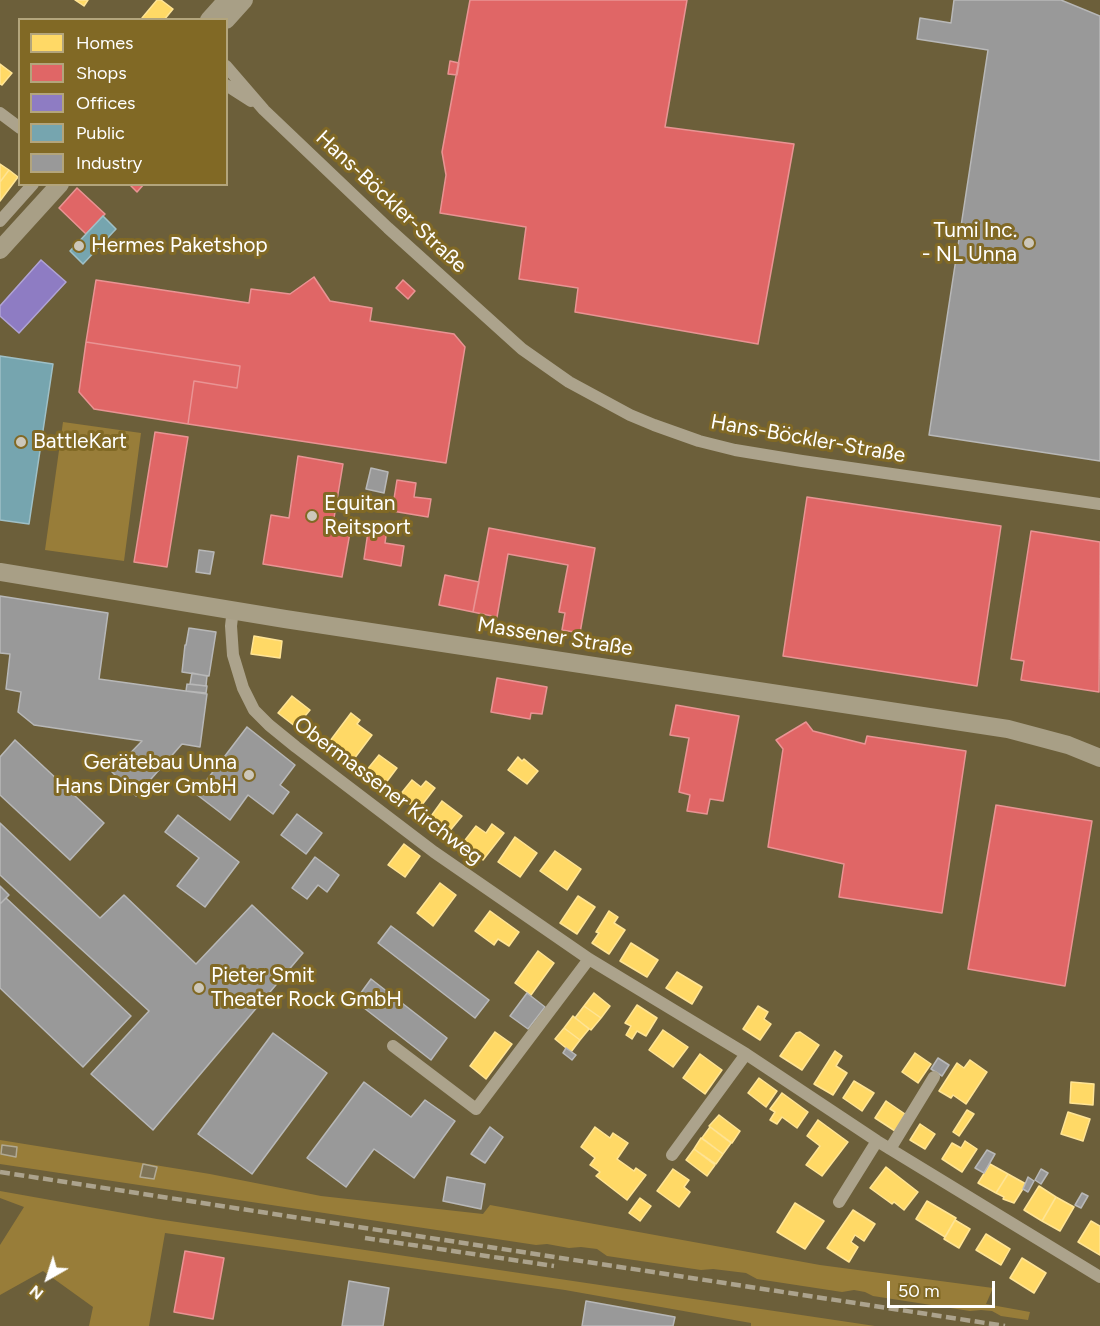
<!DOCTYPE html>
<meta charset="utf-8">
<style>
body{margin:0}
#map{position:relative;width:1100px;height:1326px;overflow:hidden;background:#6c5f3a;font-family:Figtree,sans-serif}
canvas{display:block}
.legend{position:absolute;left:18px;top:18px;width:210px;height:168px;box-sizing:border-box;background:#816925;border:2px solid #b3a57c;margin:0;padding:8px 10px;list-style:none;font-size:18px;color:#fff}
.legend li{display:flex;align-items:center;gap:12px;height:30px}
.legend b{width:30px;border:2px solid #b3a57c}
.north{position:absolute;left:18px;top:1248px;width:60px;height:60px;-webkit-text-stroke:4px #816925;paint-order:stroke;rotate:219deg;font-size:16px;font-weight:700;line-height:24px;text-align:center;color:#fff}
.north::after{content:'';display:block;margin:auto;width:21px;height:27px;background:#fff;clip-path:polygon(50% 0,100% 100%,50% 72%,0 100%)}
.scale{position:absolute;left:887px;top:1281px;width:108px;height:27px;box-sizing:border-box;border:3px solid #fff;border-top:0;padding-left:8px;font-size:18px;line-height:21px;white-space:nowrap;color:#fff;-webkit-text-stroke:4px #816925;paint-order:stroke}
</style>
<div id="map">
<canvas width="1100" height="1326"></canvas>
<ul class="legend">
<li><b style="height:16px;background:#ffd966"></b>Homes</li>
<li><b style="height:16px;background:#e06666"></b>Shops</li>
<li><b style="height:16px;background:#8e7cc3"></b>Offices</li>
<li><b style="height:16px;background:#76a5af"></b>Public</li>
<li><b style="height:16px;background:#999"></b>Industry</li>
</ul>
<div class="north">N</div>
<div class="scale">50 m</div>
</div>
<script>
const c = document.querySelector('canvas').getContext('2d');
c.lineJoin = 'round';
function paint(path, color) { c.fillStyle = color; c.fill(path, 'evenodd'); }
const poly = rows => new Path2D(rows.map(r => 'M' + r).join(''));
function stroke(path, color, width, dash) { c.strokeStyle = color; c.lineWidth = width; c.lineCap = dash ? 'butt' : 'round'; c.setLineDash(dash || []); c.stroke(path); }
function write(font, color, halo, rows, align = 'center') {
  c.font = font + ' Figtree,sans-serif'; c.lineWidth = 6; c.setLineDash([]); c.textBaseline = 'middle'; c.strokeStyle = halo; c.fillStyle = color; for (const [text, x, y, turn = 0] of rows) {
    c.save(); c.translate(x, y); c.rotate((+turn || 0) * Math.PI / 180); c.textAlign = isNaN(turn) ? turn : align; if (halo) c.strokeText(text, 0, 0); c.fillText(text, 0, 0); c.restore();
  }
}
paint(poly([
 [63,422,141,433,124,561,45,550],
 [0,1140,210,1174,321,1196,483,1214,490,1205,820,1265,993,1288,986,1304,1030,1312,1028,1320,1001,1316,992,1311,981,1310,970,1311,873,1296,865,1292,854,1290,842,1292,757,1279,746,1273,713,1269,701,1270,607,1256,597,1249,581,1247,569,1248,547,1244,536,1245,0,1164],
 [0,1191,157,1219,875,1326,751,1326,751,1323,565,1290,165,1233,149,1326,89,1326,93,1307,43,1271,0,1295,0,1245,24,1207,0,1198]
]), '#987d39');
const homes = poly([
 [75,0,88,0,84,6,75,0],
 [157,0,161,0,173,9,164,20,143,20,142,18,157,0],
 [0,64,12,73,2,85,0,84,0,64],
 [0,164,9,170,0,182,0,164],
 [9,170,18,177,0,201,0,182,9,170],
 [254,636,282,641,280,658,251,654,254,636],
 [292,696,310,710,296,727,278,713,292,696],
 [351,713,360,720,357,724,372,735,354,759,330,741,351,713],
 [379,755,397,768,385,784,366,771,379,755],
 [518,757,522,761,524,759,538,771,527,784,508,770,518,757],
 [412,780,421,787,426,781,435,788,418,810,399,796,412,780],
 [442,801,462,816,448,833,429,819,442,801],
 [492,824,504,833,483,860,462,844,476,826,486,833,492,824],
 [515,837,537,853,520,877,498,862,515,837],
 [404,844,420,856,405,877,388,865,404,844],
 [555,851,581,869,567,890,540,871,555,851],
 [440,883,456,895,433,926,417,913,440,883],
 [578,896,595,907,577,934,560,923,578,896],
 [490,911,519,932,509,946,498,939,494,945,475,931,490,911],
 [609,911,618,917,614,923,625,930,609,954,592,943,599,933,596,932,609,911],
 [631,943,658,960,647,977,620,961,631,943],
 [538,951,554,963,531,995,515,983,538,951],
 [677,972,702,987,692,1004,666,988,677,972],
 [594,993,610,1006,601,1018,584,1006,594,993],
 [637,1005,657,1018,646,1036,637,1031,632,1039,626,1035,631,1026,625,1023,637,1005],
 [584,1006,601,1018,591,1030,575,1018,584,1006],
 [758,1006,768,1012,764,1019,771,1024,760,1040,743,1029,758,1006],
 [573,1016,589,1029,580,1040,564,1028,573,1016],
 [564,1028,580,1040,571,1052,555,1039,564,1028],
 [663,1030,688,1047,673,1067,649,1050,663,1030],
 [495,1032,512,1044,486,1079,470,1066,495,1032],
 [800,1032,819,1045,802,1070,780,1056,796,1033,800,1032],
 [835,1051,842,1056,836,1066,847,1073,833,1095,814,1084,835,1051],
 [915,1053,931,1064,918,1083,902,1072,915,1053],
 [700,1054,722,1070,705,1094,683,1078,700,1054],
 [970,1060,987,1072,966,1104,953,1095,951,1098,939,1091,957,1063,964,1068,970,1060],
 [759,1078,777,1091,766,1107,748,1093,759,1078],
 [854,1081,874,1093,862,1111,843,1098,854,1081],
 [1071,1082,1094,1084,1093,1105,1070,1103,1071,1082],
 [782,1093,808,1112,797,1128,782,1117,777,1124,770,1120,775,1112,770,1109,782,1093],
 [886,1101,905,1114,895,1131,875,1118,886,1101],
 [967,1110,974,1114,959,1136,953,1132,967,1110],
 [1068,1112,1090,1119,1083,1141,1061,1134,1068,1112],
 [719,1115,740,1131,732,1143,709,1126,719,1115],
 [818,1120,848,1142,822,1176,806,1165,820,1146,807,1136,818,1120],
 [920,1124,935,1134,925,1149,910,1140,920,1124],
 [595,1127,610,1138,613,1133,628,1143,617,1159,634,1171,636,1168,646,1175,627,1200,596,1176,600,1172,590,1165,595,1158,581,1147,595,1127],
 [710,1127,731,1143,723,1154,702,1138,710,1127],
 [701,1138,723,1154,716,1164,694,1149,701,1138],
 [965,1141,977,1149,962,1172,942,1159,952,1143,961,1148,965,1141],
 [694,1149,715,1165,707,1176,686,1160,694,1149],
 [990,1164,1008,1174,996,1193,978,1183,990,1164],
 [886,1167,918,1192,904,1210,894,1202,892,1204,870,1188,886,1167],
 [673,1169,689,1180,684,1187,690,1192,679,1207,657,1191,673,1169],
 [1008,1174,1026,1184,1014,1203,1003,1199,1004,1197,996,1193,1008,1174],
 [1039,1186,1056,1197,1042,1221,1024,1210,1039,1186],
 [1056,1197,1074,1207,1060,1231,1042,1221,1056,1197],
 [640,1198,651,1206,640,1221,629,1213,640,1198],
 [927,1201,956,1218,945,1237,916,1219,927,1201],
 [795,1203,824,1221,805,1249,777,1232,795,1203],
 [853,1210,875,1224,864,1241,855,1235,851,1242,858,1247,849,1262,827,1248,853,1210],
 [955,1220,970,1229,959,1248,944,1239,955,1220],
 [1091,1221,1100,1226,1100,1255,1078,1242,1091,1221],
 [986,1234,1010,1249,1001,1265,976,1250,986,1234],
 [1022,1258,1046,1273,1034,1293,1010,1278,1022,1258]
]);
paint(homes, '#ffd966');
stroke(homes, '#ffe494', 1.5);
const shops = poly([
 [470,0,687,0,665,127,794,144,758,344,575,312,578,288,519,279,526,227,440,213,446,175,442,152,470,0],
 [450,61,459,63,457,75,448,74,450,61],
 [129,184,144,184,137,192,129,184],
 [77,188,105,214,86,234,59,208,77,188],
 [314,277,330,301,372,308,370,321,454,334,465,347,446,463,188,424,194,381,237,388,240,366,86,342,96,280,249,303,251,289,290,294,314,277],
 [403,280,415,291,408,299,396,288,403,280],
 [86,342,240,366,237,388,194,381,188,424,94,409,79,392,86,342],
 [155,432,188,437,167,567,134,562,155,432],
 [298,456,343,464,333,524,351,527,342,577,263,564,271,515,289,518,298,456],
 [397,480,416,483,414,497,431,499,428,517,392,511,397,480],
 [807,497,1001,526,977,686,783,656,807,497],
 [369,525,387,529,385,543,404,546,401,566,364,559,369,525],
 [489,528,595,548,580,633,562,630,565,613,559,612,568,565,508,554,497,617,473,612,489,528],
 [1031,531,1100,542,1099,692,1021,680,1024,661,1011,659,1031,531],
 [445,575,479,582,473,612,439,605,445,575],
 [497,678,547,687,542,714,531,713,530,719,491,712,497,678],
 [676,705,739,716,723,801,710,799,707,814,687,811,690,795,679,792,689,738,670,735,676,705],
 [806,722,813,731,865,744,867,736,966,751,942,913,839,897,844,864,768,847,783,749,776,740,806,722],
 [996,805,1092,821,1065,986,968,969,996,805],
 [185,1251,224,1258,213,1319,174,1312,185,1251]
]);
paint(shops, '#e06666');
stroke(shops, '#e99494', 1.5);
const offices = poly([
 [41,260,66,282,19,333,0,316,0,306,41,260]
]);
paint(offices, '#8e7cc3');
stroke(offices, '#b0a3d5', 1.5);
const public = poly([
 [103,216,116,229,83,264,70,251,103,216],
 [0,356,53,364,29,524,0,520,0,356]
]);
paint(public, '#76a5af');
stroke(public, '#9fc0c7', 1.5);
const industry = poly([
 [954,0,1061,0,1100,16,1100,461,929,435,988,50,917,39,920,18,951,23,954,0],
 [371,468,388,472,384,493,366,489,371,468],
 [199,550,214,552,210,574,196,572,199,550],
 [0,596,108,613,99,679,207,694,200,747,182,744,136,796,112,772,142,741,34,725,18,712,21,692,6,689,10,654,0,653,0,596],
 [189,628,216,632,209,676,182,672,185,645,186,645,189,628],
 [192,673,207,676,206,686,190,684,192,673],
 [187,684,207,686,206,693,186,691,187,684],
 [247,727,295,765,280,785,289,792,273,814,248,795,230,820,196,794,247,727],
 [15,740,104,823,70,860,0,795,0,757,15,740],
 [297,814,322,833,306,854,281,835,297,814],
 [178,815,239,862,205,907,177,886,199,858,165,832,178,815],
 [0,823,100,918,124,895,196,964,252,905,303,953,153,1130,91,1074,149,1011,0,875,0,823],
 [315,857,339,875,327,892,318,885,307,899,292,888,315,857],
 [0,886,9,895,0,904,0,886],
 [6,898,131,1016,83,1067,0,988,0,904,6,898],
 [391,926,489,1000,475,1018,378,943,391,926],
 [371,979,447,1038,431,1060,355,1001,371,979],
 [527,993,545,1007,528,1029,510,1016,527,993],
 [273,1033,327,1073,252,1174,198,1134,273,1033],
 [566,1048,576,1055,572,1060,563,1053,566,1048],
 [938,1058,949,1065,942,1076,931,1069,938,1058],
 [364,1082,411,1117,425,1100,455,1121,414,1178,374,1149,346,1187,307,1158,364,1082],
 [490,1127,503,1137,485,1163,471,1154,490,1127],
 [987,1150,995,1154,984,1173,975,1168,987,1150],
 [1041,1169,1048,1173,1041,1184,1035,1180,1041,1169],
 [447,1177,485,1184,481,1209,443,1201,447,1177],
 [1028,1177,1034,1181,1028,1192,1023,1189,1028,1177],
 [1082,1193,1088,1196,1081,1208,1075,1205,1082,1193],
 [349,1281,389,1288,383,1326,342,1326,349,1281],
 [586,1301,675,1317,673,1326,582,1326,586,1301]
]);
paint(industry, '#999');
stroke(industry, '#b8b8b8', 1.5);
const building = poly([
 [2,1145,17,1147,16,1157,1,1154,2,1145],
 [143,1164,157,1167,154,1179,140,1177,143,1164]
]);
paint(building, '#7f7457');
stroke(building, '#b1a993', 1.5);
stroke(poly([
 [226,66,264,110,388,228,522,349,569,382,630,415,654,425,699,441,735,450,802,461,1100,504],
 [226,85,251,101],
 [0,113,20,128],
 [0,221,33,184],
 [233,609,231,626,233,655,243,688,254,710,269,725,296,747,434,852,589,959,746,1054,877,1141,1100,1277],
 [393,1046,476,1109,589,959],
 [890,1149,934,1077],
 [672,1155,746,1054],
 [839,1202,877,1141]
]), '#aca38c', 12);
stroke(poly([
 [209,20,227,0],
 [226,20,244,0],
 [0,250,60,184],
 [0,572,285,619,1008,729,1068,745,1100,758]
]), '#a89f86', 18);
stroke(poly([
 [0,1172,1005,1326],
 [365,1238,554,1266]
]), '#aca38d', 4.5, [10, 4.5]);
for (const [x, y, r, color] of [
 [1029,243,6,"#ccc7ba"],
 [79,246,6,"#ccc7ba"],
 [21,442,6,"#ccc7ba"],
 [312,516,6,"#ccc7ba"],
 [249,775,6,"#ccc7ba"],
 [199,988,6,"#ccc7ba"]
]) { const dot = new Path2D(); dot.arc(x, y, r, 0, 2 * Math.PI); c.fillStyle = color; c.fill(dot); stroke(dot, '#816925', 2); }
write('21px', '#fff', '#816925', [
 ["Hans-Böckler-Straße",391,202,43],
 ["Hans-Böckler-Straße",808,439,10],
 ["Massener Straße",555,637,9],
 ["Obermassener Kirchweg",388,791,37]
]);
write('21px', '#fff', '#816925', [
 ["Tumi Inc.",1017,231,"right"],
 ["- NL Unna",1017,255,"right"],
 ["Hermes Paketshop",91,246],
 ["BattleKart",33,442],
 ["Equitan",324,504],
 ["Reitsport",324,528],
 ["Gerätebau Unna",237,763,"right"],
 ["Hans Dinger GmbH",237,787,"right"],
 ["Pieter Smit",211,976],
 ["Theater Rock GmbH",211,1000]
], 'left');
</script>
